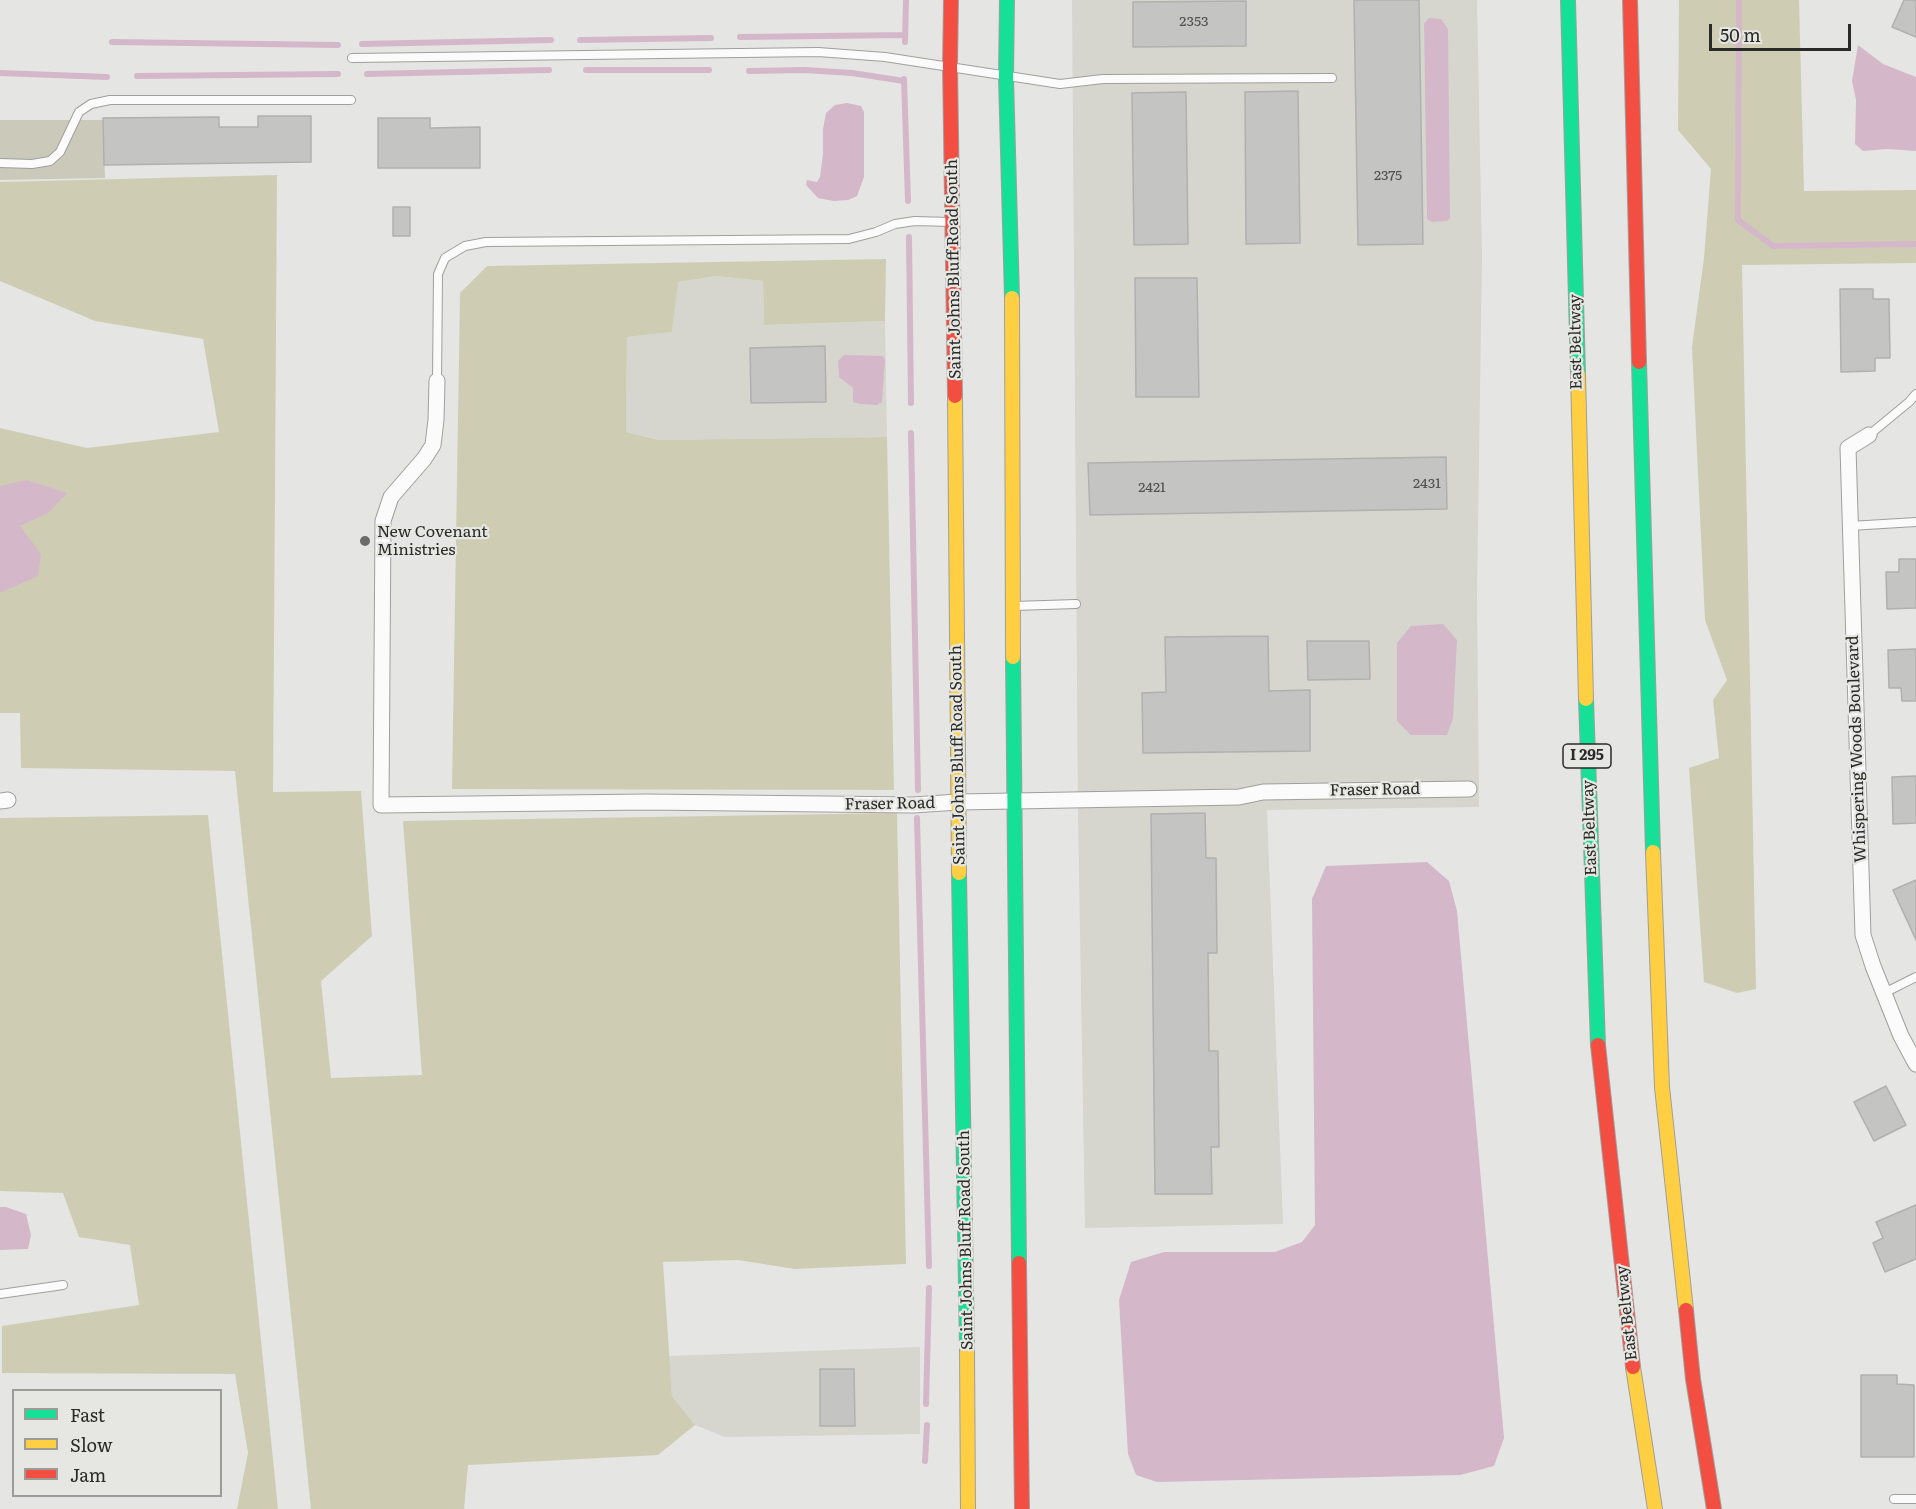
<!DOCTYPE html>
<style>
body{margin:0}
#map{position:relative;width:1916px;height:1509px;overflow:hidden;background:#e5e5e3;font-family:Literata,serif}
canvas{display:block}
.legend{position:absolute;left:12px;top:1389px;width:210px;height:108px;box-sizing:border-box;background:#e6e6e2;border:2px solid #9b9b98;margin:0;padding:8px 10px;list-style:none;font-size:18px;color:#2a2a28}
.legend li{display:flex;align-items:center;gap:12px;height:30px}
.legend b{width:30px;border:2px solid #9b9b98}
.scale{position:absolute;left:1709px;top:24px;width:142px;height:27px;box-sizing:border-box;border:3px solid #2a2a28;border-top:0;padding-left:8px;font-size:18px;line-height:21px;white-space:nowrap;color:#2a2a28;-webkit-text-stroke:4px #e6e6e2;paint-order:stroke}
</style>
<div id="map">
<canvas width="1916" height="1509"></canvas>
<ul class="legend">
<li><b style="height:8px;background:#16e098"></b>Fast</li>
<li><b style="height:8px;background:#ffcf43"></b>Slow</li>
<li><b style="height:8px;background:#f24e42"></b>Jam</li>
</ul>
<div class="scale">50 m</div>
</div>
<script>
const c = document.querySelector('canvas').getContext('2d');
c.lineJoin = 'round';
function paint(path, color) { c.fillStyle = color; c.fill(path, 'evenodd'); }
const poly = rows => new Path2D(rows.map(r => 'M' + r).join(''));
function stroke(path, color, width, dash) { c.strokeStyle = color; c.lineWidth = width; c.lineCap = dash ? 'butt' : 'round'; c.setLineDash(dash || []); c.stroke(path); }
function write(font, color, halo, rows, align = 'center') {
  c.font = font + ' Literata,serif'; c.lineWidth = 4.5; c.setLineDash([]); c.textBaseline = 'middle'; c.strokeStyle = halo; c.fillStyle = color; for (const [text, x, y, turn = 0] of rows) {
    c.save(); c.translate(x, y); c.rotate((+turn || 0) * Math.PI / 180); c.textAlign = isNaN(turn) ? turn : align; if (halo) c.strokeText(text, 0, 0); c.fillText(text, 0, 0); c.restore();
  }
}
paint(poly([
 [1072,0,1477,0,1482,257,1477,594,1479,807,1267,810,1283,1224,1085,1228,1078,813],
 [717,276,763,281,764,325,885,321,887,437,659,440,626,432,627,337,672,332,677,282],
 [920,1347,920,1434,725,1437,695,1425,672,1396,669,1356]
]), '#d6d6cf');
paint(poly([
 [0,120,103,120,105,178,0,180]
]), '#cbcaba');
paint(poly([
 [1679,0,1799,0,1804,191,1916,190,1916,263,1742,265,1756,989,1737,993,1704,982,1689,768,1719,758,1713,700,1727,680,1705,620,1692,347,1704,258,1711,169,1678,130],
 [277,175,273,792,361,791,372,936,321,981,331,1078,422,1075,403,821,897,813,906,1264,795,1269,738,1260,663,1262,672,1396,695,1425,658,1455,468,1465,464,1509,311,1509,235,771,21,768,20,713,0,713,0,428,87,448,219,432,203,339,95,321,0,281,0,182],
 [886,259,885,321,764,325,763,281,717,276,678,282,672,332,627,337,626,432,659,440,887,437,894,790,452,789,460,293,487,266],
 [208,815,278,1509,237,1509,248,1453,235,1374,2,1373,2,1326,139,1305,130,1245,79,1237,63,1193,0,1191,0,818]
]), '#cecdb4');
paint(poly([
 [1429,18,1441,19,1448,29,1450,218,1447,221,1432,222,1427,219,1424,24],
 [1858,45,1883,64,1916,77,1916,151,1887,149,1863,151,1855,144,1856,100,1852,81],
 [847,103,861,106,864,112,864,177,857,196,848,200,834,201,818,198,806,185,807,180,817,182,820,177,823,154,823,129,826,113,835,105],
 [844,355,882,356,885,359,882,402,877,405,860,404,853,402,853,388,839,377,838,361],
 [27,480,67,493,48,513,20,526,41,554,38,576,0,593,0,486],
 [1443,624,1457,640,1453,719,1447,735,1411,735,1397,721,1397,643,1411,626],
 [1427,862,1449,881,1457,911,1504,1438,1494,1466,1460,1475,1157,1482,1136,1475,1128,1454,1119,1300,1131,1262,1164,1252,1275,1252,1302,1242,1315,1225,1312,899,1326,866],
 [0,1207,6,1207,26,1214,31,1235,28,1249,0,1250]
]), '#d4b8ca');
stroke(poly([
 [1739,0,1738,220,1773,246,1916,244],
 [740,37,905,35],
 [580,40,711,38],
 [112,42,338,45],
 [905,42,906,0],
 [362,44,551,40],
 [586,70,709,70],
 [749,71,805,70,852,73,904,81],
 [0,73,107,77],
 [367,74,549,70],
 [137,76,338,74],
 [904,79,908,201],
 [909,237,911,403],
 [911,433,918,790],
 [917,818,929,1266],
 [926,1404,929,1288],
 [925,1461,927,1425]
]), '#d4b8ca', 6);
const building = poly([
 [1354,0,1419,0,1423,244,1358,245,1354,0],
 [1904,0,1916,0,1916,37,1892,27,1904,0],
 [1246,1,1246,46,1133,47,1133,2,1246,1],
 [1298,91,1300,243,1246,244,1245,92,1298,91],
 [1186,92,1188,244,1134,245,1132,93,1186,92],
 [258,116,311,116,311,162,104,165,103,118,219,117,219,127,258,127,258,116],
 [378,118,430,118,430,128,480,127,480,168,378,168,378,118],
 [393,207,410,207,410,236,393,236,393,207],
 [1135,278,1197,278,1199,397,1136,397,1135,278],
 [1840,289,1873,289,1873,299,1889,299,1890,358,1875,358,1875,371,1841,372,1840,289],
 [825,346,826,402,751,403,750,348,825,346],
 [1446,457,1447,509,1090,515,1088,463,1446,457],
 [1899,559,1916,559,1916,608,1887,609,1886,572,1899,572,1899,559],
 [1268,636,1269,691,1310,690,1310,751,1143,753,1142,693,1166,692,1165,637,1268,636],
 [1307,641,1369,641,1370,679,1308,680,1307,641],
 [1916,649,1916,701,1902,701,1901,688,1889,688,1888,650,1916,649],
 [1916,776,1916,823,1893,824,1892,777,1916,776],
 [1205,813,1206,858,1216,858,1217,953,1208,953,1209,1051,1218,1051,1219,1147,1211,1147,1212,1194,1155,1194,1151,814,1205,813],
 [1916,880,1916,940,1893,890,1916,880],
 [1886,1086,1906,1125,1874,1141,1854,1102,1886,1086],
 [1916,1205,1916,1259,1885,1272,1873,1243,1883,1238,1876,1222,1916,1205],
 [820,1369,854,1369,855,1426,820,1426,820,1369],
 [1861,1375,1897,1375,1897,1384,1914,1385,1914,1457,1861,1457,1861,1375]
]);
paint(building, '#c4c4c3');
stroke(building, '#b0b0af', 1.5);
const lane = poly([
 [352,58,818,52,885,57,1060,84,1103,79,1332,78],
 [0,163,32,164,50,161,60,152,79,112,91,104,110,100,351,100],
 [437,381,438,274,445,258,465,246,486,242,849,239,876,232,895,224,915,221,951,222],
 [1869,435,1909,402,1916,394],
 [1850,526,1916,522],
 [1014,606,1076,604],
 [1884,993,1916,977],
 [0,1294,63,1285],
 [1894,1499,1916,1499]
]);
const street = poly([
 [437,381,436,420,433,445,424,459,391,497,383,521,381,805,647,802,913,805,958,802,1239,797,1263,792,1469,789],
 [1869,435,1848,448,1863,935,1873,966,1901,1036,1916,1064],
 [0,801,8,800]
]);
const fast = poly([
 [1007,0,1006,77,1012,298],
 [1568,0,1578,374],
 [1639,362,1653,852],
 [1013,657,1019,1263],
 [1586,699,1598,1045],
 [959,873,967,1347]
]);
const slow = poly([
 [1012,298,1013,657],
 [1578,374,1586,699],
 [955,396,959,873],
 [1653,852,1662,1087,1686,1310],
 [967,1347,968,1509],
 [1633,1367,1655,1509]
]);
const jam = poly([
 [951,0,950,66,955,396],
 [1630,0,1639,362],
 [1598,1045,1633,1367],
 [1019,1263,1022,1509],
 [1686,1310,1693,1379,1714,1509]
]);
stroke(lane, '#9f9f9d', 10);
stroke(street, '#9f9f9d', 17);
stroke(fast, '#9f9f9d', 16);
stroke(slow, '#9f9f9d', 16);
stroke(jam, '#9f9f9d', 16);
stroke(lane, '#fbfbfb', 8);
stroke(street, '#fbfbfb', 15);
stroke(fast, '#16e098', 14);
stroke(slow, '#ffcf43', 14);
stroke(jam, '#f24e42', 14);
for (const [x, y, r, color] of [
 [365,541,6,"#6b6b69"]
]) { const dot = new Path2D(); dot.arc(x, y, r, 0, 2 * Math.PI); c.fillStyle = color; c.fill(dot); stroke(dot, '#e6e6e2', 2); }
write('14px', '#50504f', null, [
 ["2353",1194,22],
 ["2375",1388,176],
 ["2431",1427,484],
 ["2421",1152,488]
]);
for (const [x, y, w] of [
 [1587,756,48]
]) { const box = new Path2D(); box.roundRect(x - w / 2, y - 12, w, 24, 4.5); c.fillStyle = '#e6e6e2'; c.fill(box); stroke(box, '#2a2a28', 1.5); }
write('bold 15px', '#2a2a28', null, [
 ["I 295",1587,756]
]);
write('16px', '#2a2a28', '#e6e6e2', [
 ["Saint Johns Bluff Road South",954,269,-91],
 ["East Beltway",1576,342,-91],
 ["Whispering Woods Boulevard",1857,749,-92],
 ["Saint Johns Bluff Road South",958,755,-91],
 ["Fraser Road",1375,790,-1],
 ["Fraser Road",890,804,-1],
 ["East Beltway",1590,828,-92],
 ["Saint Johns Bluff Road South",966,1240,-91],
 ["East Beltway",1627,1313,-96]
]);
write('16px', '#2a2a28', '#e6e6e2', [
 ["New Covenant",377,532],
 ["Ministries",377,550]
], 'left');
</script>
